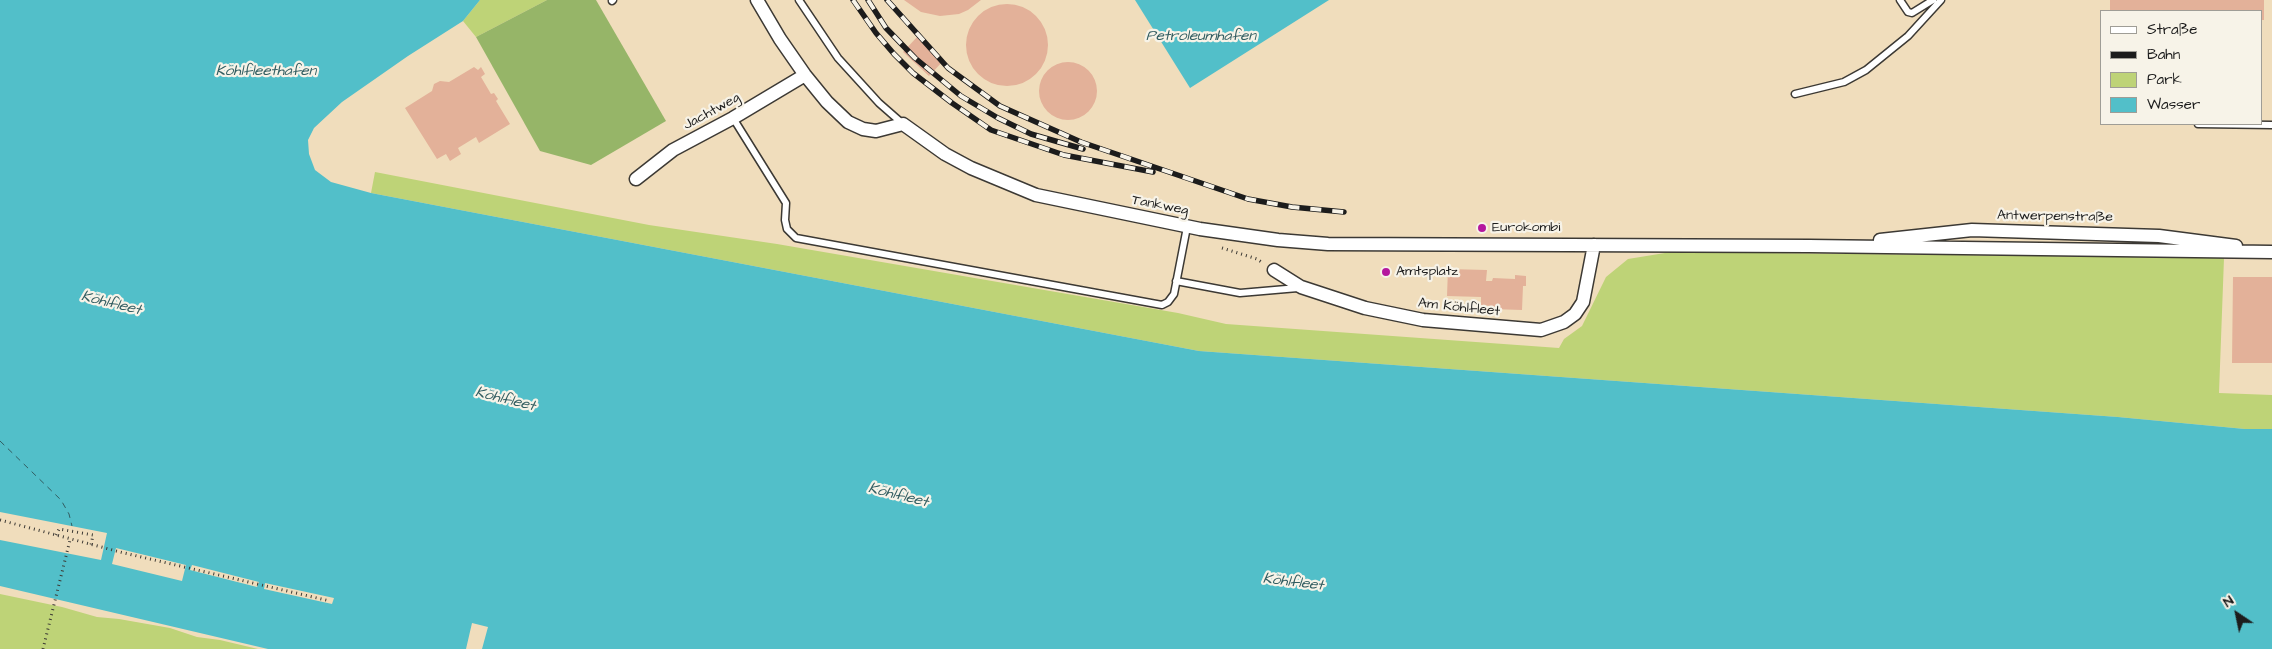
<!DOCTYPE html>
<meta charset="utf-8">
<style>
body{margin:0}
#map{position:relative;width:2272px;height:649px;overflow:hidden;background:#f0ddbc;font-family:"Architects Daughter",sans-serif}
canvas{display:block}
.legend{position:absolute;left:2100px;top:10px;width:162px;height:115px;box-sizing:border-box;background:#f7f3e8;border:1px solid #9f9d96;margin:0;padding:6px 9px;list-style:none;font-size:15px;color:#1c1c1c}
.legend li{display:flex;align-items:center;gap:10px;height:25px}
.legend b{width:25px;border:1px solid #9f9d96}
.north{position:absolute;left:2212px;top:589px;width:50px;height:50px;-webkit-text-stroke:4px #f7f3e8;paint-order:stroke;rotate:326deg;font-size:14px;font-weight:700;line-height:20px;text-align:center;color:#1c1c1c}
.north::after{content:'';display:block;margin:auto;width:18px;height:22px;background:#1c1c1c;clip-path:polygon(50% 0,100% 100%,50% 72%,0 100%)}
</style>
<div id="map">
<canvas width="2272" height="649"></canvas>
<ul class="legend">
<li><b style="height:6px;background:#fff"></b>Straße</li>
<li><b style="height:6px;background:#1c1c1c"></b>Bahn</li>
<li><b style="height:14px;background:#bed377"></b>Park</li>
<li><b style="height:14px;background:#52bfc9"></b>Wasser</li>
</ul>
<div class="north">N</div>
</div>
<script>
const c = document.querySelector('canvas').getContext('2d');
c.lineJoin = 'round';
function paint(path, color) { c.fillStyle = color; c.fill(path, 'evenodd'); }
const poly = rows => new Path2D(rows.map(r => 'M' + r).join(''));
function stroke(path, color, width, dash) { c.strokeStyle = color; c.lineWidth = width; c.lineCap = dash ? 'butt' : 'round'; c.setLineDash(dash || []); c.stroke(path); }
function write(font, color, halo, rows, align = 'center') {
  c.font = font + ' "Architects Daughter",sans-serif'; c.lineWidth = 4.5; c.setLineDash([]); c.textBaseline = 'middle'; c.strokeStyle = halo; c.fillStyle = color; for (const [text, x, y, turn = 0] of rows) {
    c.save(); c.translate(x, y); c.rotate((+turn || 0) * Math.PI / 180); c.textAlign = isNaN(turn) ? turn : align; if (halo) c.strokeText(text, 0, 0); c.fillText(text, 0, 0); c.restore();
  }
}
paint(poly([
 [480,0,547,0,476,37,463,21],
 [375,172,649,225,777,244,1178,313,1226,324,1559,348,1564,339,1582,326,1606,277,1628,259,1671,252,2224,258,2219,393,2272,395,2272,429,2245,429,2118,417,1199,351,371,193],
 [0,594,62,607,97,617,119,619,170,628,197,637,220,640,258,649,0,649]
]), '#bed377');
paint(poly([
 [547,0,596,0,666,121,591,165,540,151,476,37]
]), '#96b568');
paint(poly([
 [0,0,480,0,463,21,408,56,342,102,314,128,308,140,309,154,315,170,331,182,371,193,1199,351,2118,417,2245,429,2272,429,2272,649,268,649,0,586],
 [1135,0,1329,0,1190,88]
]), '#52bfc9');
paint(poly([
 [0,512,107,533,101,560,0,540],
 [116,548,186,565,182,581,112,564],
 [192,565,259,582,257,587,190,570],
 [265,583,334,598,332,604,264,589],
 [472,623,488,627,482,649,466,649]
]), '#f0ddbc');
stroke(poly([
 [0,441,61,500,69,514,72,526]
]), '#325d61', 1, [6, 5]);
paint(poly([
 [904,0,981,0,968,10,959,14,940,16,921,12],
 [2110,0,2264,0,2264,20,2261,20,2261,11,2110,11],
 '966 45a41 41 0 1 1 82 0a41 41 0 1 1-82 0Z',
 [918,36,944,60,929,76,903,52],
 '1039 91a29 29 0 1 1 58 0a29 29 0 1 1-58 0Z',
 [474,67,478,70,481,67,485,74,481,77,491,94,494,93,498,99,496,101,510,124,479,143,476,137,458,148,461,154,450,161,446,154,437,159,405,108,432,91,434,84,440,81,449,82],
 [1448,269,1487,270,1486,281,1492,281,1493,278,1515,279,1515,275,1526,276,1526,286,1523,286,1522,310,1491,309,1491,306,1481,305,1481,297,1447,296],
 [2233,277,2272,277,2272,363,2232,363]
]), '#e3b199');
const lane = poly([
 [799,0,838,58,879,103,903,124],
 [1900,0,1908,12,1912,13,1933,0],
 [612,1,613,0],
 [1795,94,1844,82,1866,70,1908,36,1941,0],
 [733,118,786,203,785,220,787,229,796,238,1162,305,1168,302,1174,294,1187,227],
 [2198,124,2272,125],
 [1176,281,1240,293,1298,288]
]);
const street = poly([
 [757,0,780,39,805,75,827,102,848,122,863,129,876,131,903,124,945,154,971,168,1036,195,1200,229,1278,240,1328,244,1809,246,2272,252],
 [636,179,673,150,733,118,805,75],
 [1880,240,1972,230,2159,236,2236,246],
 [1274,270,1301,287,1365,308,1423,320,1541,330,1564,322,1575,314,1583,302,1594,245]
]);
stroke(lane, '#3c3934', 9);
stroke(street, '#3c3934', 15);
stroke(poly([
 [1222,248,1257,259,1263,263],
 [0,520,120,552,330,601],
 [56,535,59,529,93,535,91,545],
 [43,649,70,540]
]), '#3c3934', 3, [1, 4]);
stroke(lane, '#fff', 6);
stroke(street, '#fff', 12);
const rail = poly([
 [853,0,876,33,894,54,913,73,952,103,991,130,1064,155,1153,172],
 [868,0,886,28,915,58,961,96,998,118,1031,134,1083,149],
 [887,0,948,68,1000,106,1081,142,1248,199,1292,207,1344,212]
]);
stroke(rail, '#1c1c1c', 5.5);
stroke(rail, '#f7f3e8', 4, [11]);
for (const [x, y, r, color] of [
 [1482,228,5,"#b5179e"],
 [1386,272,5,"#b5179e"]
]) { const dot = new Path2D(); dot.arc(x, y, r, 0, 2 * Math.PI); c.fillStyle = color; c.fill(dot); stroke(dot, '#f7f3e8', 2); }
write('14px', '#1c1c1c', '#f7f3e8', [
 ["Jachtweg",712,112,-29],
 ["Tankweg",1160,206,11],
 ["Antwerpenstraße",2055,217,1],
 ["Am Köhlfleet",1459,308,6]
]);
write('14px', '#1c1c1c', '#f7f3e8', [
 ["Eurokombi",1492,228],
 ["Amtsplatz",1396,272]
], 'left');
write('italic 15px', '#325d61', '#f7f3e8', [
 ["Petroleumhafen",1201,37],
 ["Köhlfleethafen",266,72],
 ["Köhlfleet",111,304,14],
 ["Köhlfleet",505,400,14],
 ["Köhlfleet",898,496,14],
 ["Köhlfleet",1293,583,7]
]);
</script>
